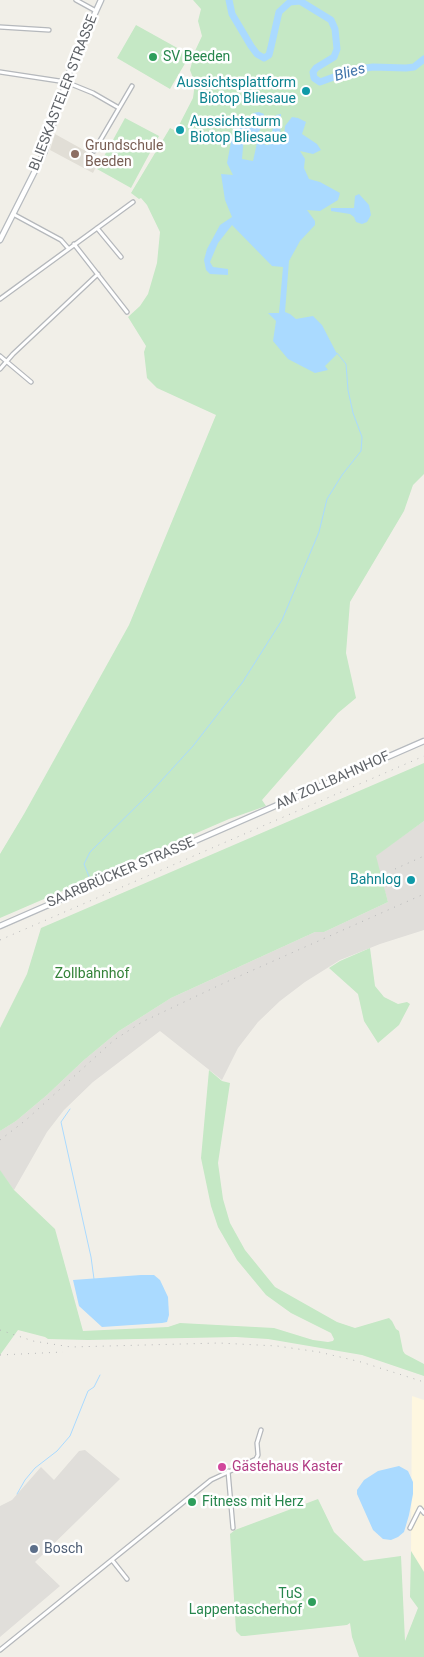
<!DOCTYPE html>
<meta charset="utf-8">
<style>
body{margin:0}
canvas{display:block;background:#f1efe8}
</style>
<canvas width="424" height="1657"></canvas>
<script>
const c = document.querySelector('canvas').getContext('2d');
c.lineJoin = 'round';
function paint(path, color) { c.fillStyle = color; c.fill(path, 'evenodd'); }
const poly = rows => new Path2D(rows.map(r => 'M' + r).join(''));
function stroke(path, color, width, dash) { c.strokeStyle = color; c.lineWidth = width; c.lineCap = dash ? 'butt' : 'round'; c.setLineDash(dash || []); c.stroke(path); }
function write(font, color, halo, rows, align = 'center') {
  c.font = font + ' Roboto,sans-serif'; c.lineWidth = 5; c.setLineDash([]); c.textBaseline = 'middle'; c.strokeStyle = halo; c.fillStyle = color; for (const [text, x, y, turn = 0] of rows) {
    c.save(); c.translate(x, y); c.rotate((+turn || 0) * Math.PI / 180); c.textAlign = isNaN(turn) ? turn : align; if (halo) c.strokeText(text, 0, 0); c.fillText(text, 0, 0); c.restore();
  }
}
paint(poly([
 [412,1396,424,1400,424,1572,411,1551]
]), '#fef7e0');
paint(poly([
 [424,821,424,930,380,944,340,960,305,982,280,1001,258,1022,238,1048,222,1080,160,1031,93,1082,64,1110,47,1132,14,1190,0,1171,0,1131,16,1121,47,1095,84,1060,119,1031,171,998,315,932,324,932,388,902,375,856],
 [85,1450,120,1479,35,1562,60,1586,0,1637,0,1506,12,1500,41,1467,54,1480,79,1451]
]), '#e0deda');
paint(poly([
 [55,134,100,159,93,173,50,150]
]), '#e1ded6');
paint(poly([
 [193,0,424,0,424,474,413,485,404,511,350,602,346,653,356,698,338,713,262,800,266,806,229,819,0,918,0,854,24,814,129,625,216,415,157,388,147,378,144,352,146,346,128,317,140,306,148,294,157,263,160,232,147,205,141,198,139,199,131,193,170,128,176,131,193,98,195,83,190,70,195,51,202,36,198,21,201,9],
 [136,25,190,55,170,89,117,58],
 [125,118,159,136,131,188,97,169],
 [424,763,424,821,376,856,388,902,324,932,315,932,171,998,119,1031,84,1060,47,1095,16,1121,0,1131,0,1028,27,974,41,928],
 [370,948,375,986,384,997,398,1004,407,1002,410,1004,399,1025,378,1043,364,1021,358,994,329,968,340,961],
 [209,1070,222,1081,230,1083,218,1163,223,1199,230,1223,245,1250,275,1287,337,1322,355,1328,389,1318,392,1321,396,1329,399,1331,403,1351,405,1354,424,1364,424,1376,362,1355,268,1339,236,1337,88,1340,48,1339,45,1337,18,1330,0,1355,0,1170,14,1190,55,1229,83,1331,168,1327,180,1323,274,1328,313,1340,328,1342,333,1341,334,1339,331,1333,291,1313,266,1295,237,1260,218,1227,211,1206,201,1158],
 [318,1499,334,1532,364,1561,401,1556,405,1641,418,1608,410,1597,411,1551,424,1572,424,1657,359,1657,352,1637,350,1623,347,1625,245,1636,241,1636,236,1631,230,1534,235,1530]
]), '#c5e8c5');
paint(poly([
 [259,112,264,114,260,130,255,136,244,136,242,159,253,161,257,143,262,138,265,145,269,145,276,115,281,114,280,141,284,139,285,126,292,117,298,118,306,122,302,134,317,144,321,150,313,154,300,151,305,159,304,168,309,179,320,182,340,193,338,200,320,211,307,210,315,221,315,225,300,241,289,261,285,312,290,314,296,319,313,316,322,325,337,354,325,366,328,370,315,373,288,359,273,341,276,321,268,313,279,313,283,267,272,266,232,225,218,243,210,262,213,267,228,269,228,275,210,274,206,270,204,260,207,249,220,225,232,217,225,200,221,174,233,175,227,163,231,142,237,126,250,128,253,113],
 [359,194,369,205,371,215,367,222,362,224,356,222,354,217,350,214,331,211,331,208,354,208,355,196],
 [141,1275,154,1275,160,1280,168,1297,169,1315,167,1322,162,1323,102,1327,79,1306,73,1280],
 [399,1466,408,1471,413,1482,413,1494,409,1515,404,1532,398,1537,391,1540,383,1539,373,1530,357,1494,357,1490,364,1480,378,1471]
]), '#aadaff');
stroke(poly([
 [90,879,84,864,90,852,150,793,193,746,242,683,282,620,319,532,327,499,342,475,361,451,362,437,353,413,348,390,346,364,337,353],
 [70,1109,61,1122,91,1257,94,1279],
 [17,1494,25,1480,35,1468,57,1451,70,1436,88,1391,94,1387,100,1375]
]), '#aadaff', 1);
stroke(poly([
 [229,0,232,14,251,46,257,54,264,58,269,55,271,47,279,12,290,2,300,1,331,20,335,29,337,49,334,57,316,68,313,72,314,78,320,82,353,70,373,67,406,68,414,67,424,59]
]), '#aadaff', 7);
const street = poly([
 [76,0,96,11],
 [0,27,49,30],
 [0,72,66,82,93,93,119,108],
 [94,151,132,86],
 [13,214,61,240,68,248],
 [97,228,121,257],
 [74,244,127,312],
 [0,299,133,202],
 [0,356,31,382],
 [0,369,13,354,98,274],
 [228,1471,233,1528],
 [410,1528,420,1508,424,1513],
 [112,1560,127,1579],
 [0,1650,211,1480,256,1459,258,1455,257,1443,261,1430]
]);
const secondary = poly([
 [0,240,44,153,72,64,101,0],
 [0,926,424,741]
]);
stroke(street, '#b5b8bc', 5.5);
stroke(secondary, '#b6babf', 7);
stroke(street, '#fff', 3);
stroke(secondary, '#fff', 4.5);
stroke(poly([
 [395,869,424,856],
 [0,940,424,756],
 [0,1140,26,1120,114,1040,142,1022,224,983,424,894],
 [0,1330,33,1341,71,1347,219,1343,277,1346,319,1352,361,1362,424,1382],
 [0,1355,63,1352]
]), '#b6b7b8', 1, [1, 6]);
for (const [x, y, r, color] of [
 [153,57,5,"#2e9e5b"],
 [306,91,5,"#0f9aa8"],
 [180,130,5,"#0f9aa8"],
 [75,154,5,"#8d6e63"],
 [411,880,5,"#0f9aa8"],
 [222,1467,5,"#d1479c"],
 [192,1502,5,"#2e9e5b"],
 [34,1549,5,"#5c6f8a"],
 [312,1602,5,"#2e9e5b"]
]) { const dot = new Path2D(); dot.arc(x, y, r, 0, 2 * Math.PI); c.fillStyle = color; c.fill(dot); stroke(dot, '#fff', 2); }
write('14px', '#27864d', '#fff', [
 ["SV Beeden",163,57],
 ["Fitness mit Herz",202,1502],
 ["TuS",302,1594,"right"],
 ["Lappentascherhof",302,1610,"right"]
], 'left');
write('14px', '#0d838f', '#fff', [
 ["Aussichtsplattform",296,83],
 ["Biotop Bliesaue",296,99],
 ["Aussichtsturm",190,122,"left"],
 ["Biotop Bliesaue",190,138,"left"],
 ["Bahnlog",401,880]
], 'right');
write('14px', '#5f6368', '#fff', [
 ["BLIESKASTELER STRASSE",64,93,-69],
 ["AM ZOLLBAHNHOF",333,781,-24],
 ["SAARBRÜCKER STRASSE",121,873,-23]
]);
write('14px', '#785e54', '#fff', [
 ["Grundschule",85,146],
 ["Beeden",85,162]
], 'left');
write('14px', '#348238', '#fff', [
 ["Zollbahnhof",92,974]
]);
write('14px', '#b23c85', '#fff', [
 ["Gästehaus Kaster",232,1467]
], 'left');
write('14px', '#4e5e75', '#fff', [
 ["Bosch",44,1549]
], 'left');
write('italic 15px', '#4174aa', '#fff', [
 ["Blies",350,73,-16]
]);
</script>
